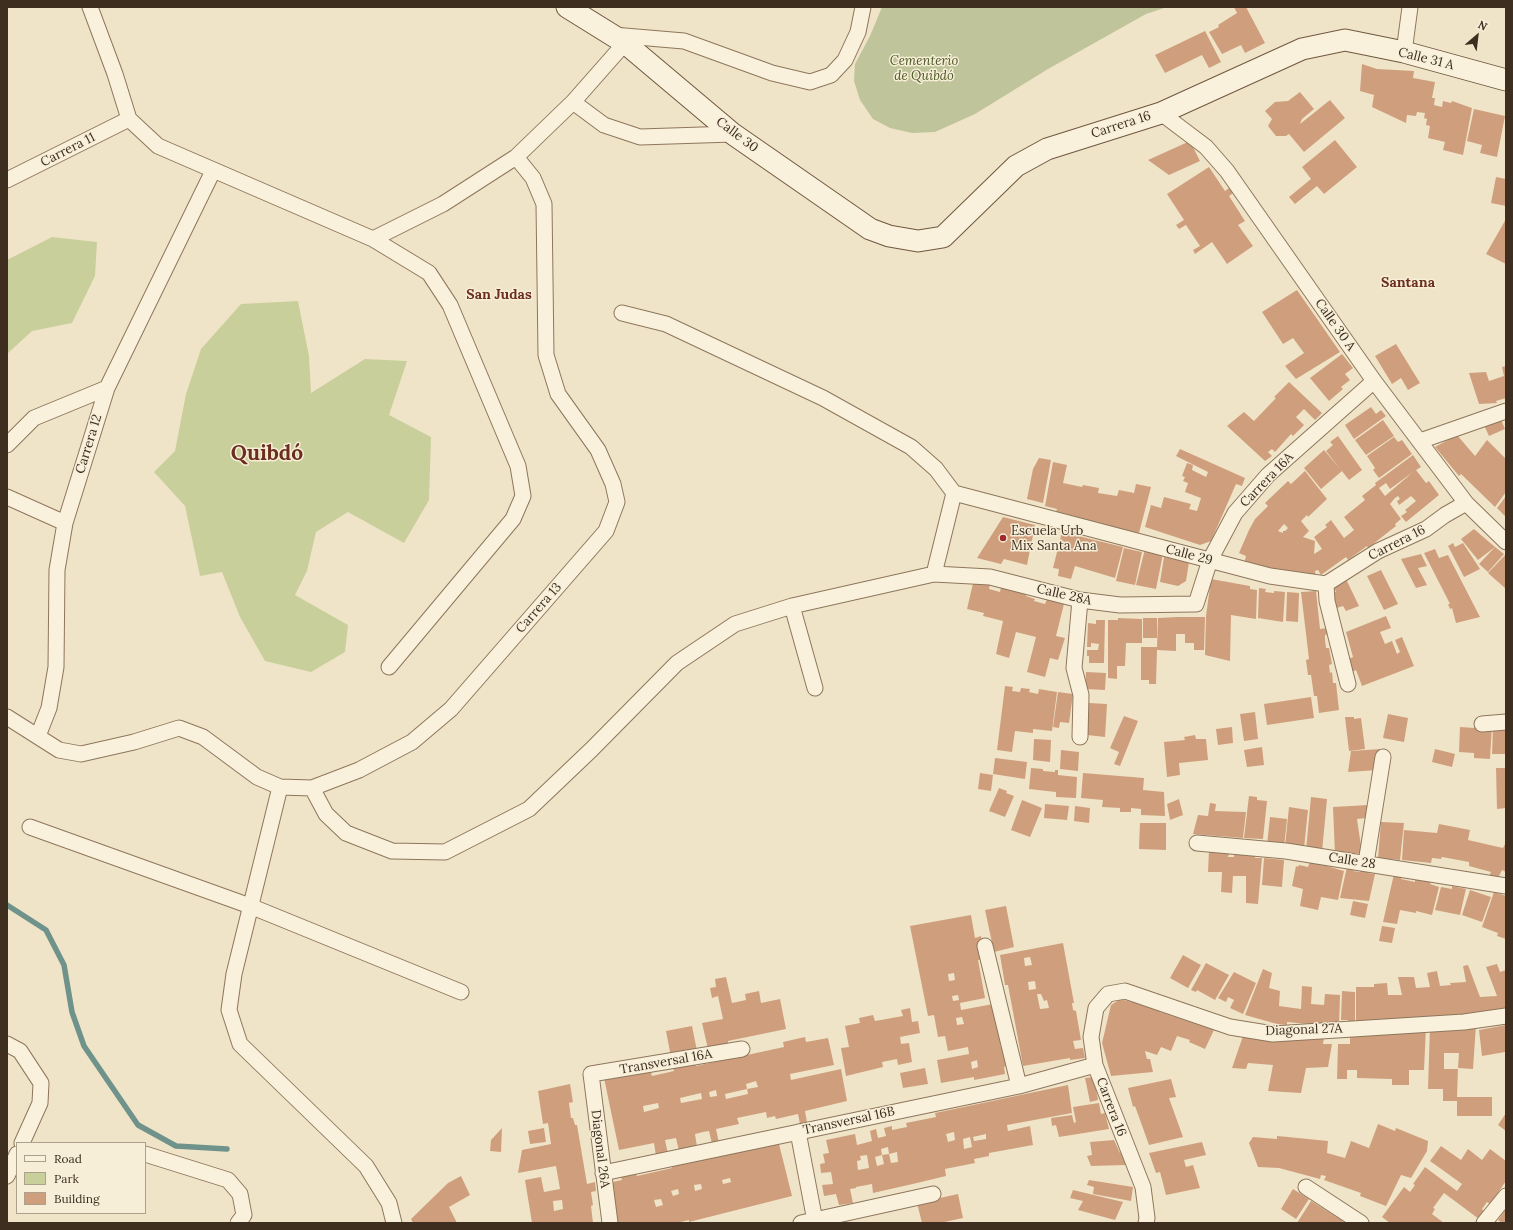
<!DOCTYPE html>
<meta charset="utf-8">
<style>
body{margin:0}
#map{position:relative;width:1513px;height:1230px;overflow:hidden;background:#f0e4c8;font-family:Lora,serif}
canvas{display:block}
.frame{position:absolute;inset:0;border:8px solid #3d2e20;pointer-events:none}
.legend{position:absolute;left:16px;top:1142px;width:130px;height:72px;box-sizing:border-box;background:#f7eed8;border:1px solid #ada18e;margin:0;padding:5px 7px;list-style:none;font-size:12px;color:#3d2e20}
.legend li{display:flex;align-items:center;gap:8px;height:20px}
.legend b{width:20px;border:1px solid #ada18e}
.north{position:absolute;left:1457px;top:16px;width:40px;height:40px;-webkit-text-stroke:3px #f7eed8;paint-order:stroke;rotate:28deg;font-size:11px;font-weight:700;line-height:16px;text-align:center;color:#3d2e20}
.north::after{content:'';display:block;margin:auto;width:14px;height:18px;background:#3d2e20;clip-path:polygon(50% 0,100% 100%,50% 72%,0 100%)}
</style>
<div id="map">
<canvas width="1513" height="1230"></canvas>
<div class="frame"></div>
<ul class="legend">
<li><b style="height:5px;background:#faf1dc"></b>Road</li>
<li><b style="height:11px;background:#c9cf9b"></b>Park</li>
<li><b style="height:11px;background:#cf9f7d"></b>Building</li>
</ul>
<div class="north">N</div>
</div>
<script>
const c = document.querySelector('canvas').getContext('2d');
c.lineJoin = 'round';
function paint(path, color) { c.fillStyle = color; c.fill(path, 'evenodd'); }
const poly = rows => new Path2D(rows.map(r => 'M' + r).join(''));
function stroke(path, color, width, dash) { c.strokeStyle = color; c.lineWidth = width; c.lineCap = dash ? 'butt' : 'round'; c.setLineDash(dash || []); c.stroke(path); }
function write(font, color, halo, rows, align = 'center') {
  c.font = font + ' Lora,serif'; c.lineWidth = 3; c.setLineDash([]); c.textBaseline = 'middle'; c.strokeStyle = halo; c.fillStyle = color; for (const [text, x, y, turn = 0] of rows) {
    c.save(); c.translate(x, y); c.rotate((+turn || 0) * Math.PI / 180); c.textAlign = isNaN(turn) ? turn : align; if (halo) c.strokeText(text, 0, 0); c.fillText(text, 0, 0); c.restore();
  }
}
paint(poly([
 [52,237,97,242,95,276,72,323,32,331,7,354,7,260],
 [298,301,309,356,311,393,365,359,407,361,389,415,431,437,429,500,404,543,348,512,316,532,307,571,295,595,348,625,345,652,311,672,265,661,240,617,222,572,200,576,185,506,154,472,175,451,186,394,201,349,241,304]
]), '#c9cf9b');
paint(poly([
 [882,7,1167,7,1146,14,1048,69,975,114,935,132,912,133,890,128,873,119,860,100,854,81,855,64,870,36]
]), '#bfc49a');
stroke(poly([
 [7,905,46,930,64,965,72,1012,84,1046,138,1125,176,1146,227,1149]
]), '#6f938a', 5.5);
paint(poly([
 [1234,7,1246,7,1265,43,1245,53,1241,45,1222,54,1209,32,1219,27,1218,25,1237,13],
 [1205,31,1221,62,1209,68,1202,55,1165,73,1155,55],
 [1362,64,1377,69,1414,71,1413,78,1435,82,1432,98,1435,98,1434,105,1442,107,1443,101,1451,103,1452,101,1472,108,1463,155,1443,150,1445,142,1428,138,1430,126,1426,125,1427,119,1424,118,1425,113,1417,112,1416,116,1407,115,1406,123,1372,107,1374,95,1360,91],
 [1300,92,1314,109,1302,119,1300,124,1330,100,1345,118,1304,152,1289,134,1286,136,1276,136,1268,126,1272,119,1265,111,1275,102,1288,101],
 [1474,109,1505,116,1497,157,1480,153,1482,145,1467,141],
 [1335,140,1357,167,1324,194,1317,186,1295,204,1289,197,1311,179,1302,167],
 [1190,141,1200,161,1169,175,1148,160],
 [1209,167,1225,191,1232,186,1236,191,1229,196,1245,221,1238,225,1253,246,1227,264,1212,242,1195,254,1193,250,1200,246,1186,225,1179,229,1176,225,1184,220,1167,194],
 [1496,177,1506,179,1506,206,1491,203],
 [1506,219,1506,264,1486,254],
 [1297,290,1340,352,1296,379,1285,366,1304,353,1293,338,1283,344,1262,312],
 [1396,344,1420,383,1408,390,1401,378,1392,384,1375,356],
 [1342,354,1353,368,1345,374,1350,380,1341,387,1343,389,1329,401,1310,378],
 [1506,366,1506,398,1496,401,1497,403,1479,404,1469,373,1486,372,1489,381,1504,376,1502,367],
 [1289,382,1322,413,1315,420,1304,409,1296,417,1304,425,1293,436,1291,434,1275,452,1272,449,1268,452,1272,456,1265,461,1227,426,1244,412,1254,421,1276,398,1274,397],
 [1371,407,1376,414,1381,410,1386,416,1354,439,1345,425],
 [1500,417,1505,429,1489,436,1483,423],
 [1383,420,1394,436,1366,455,1355,440],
 [1457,435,1475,456,1487,440,1505,458,1506,492,1495,507,1461,474,1459,476,1435,447],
 [1338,436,1362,470,1349,480,1326,451,1333,445,1330,442],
 [1394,437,1398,442,1402,440,1412,454,1379,478,1373,470,1375,468,1367,456],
 [1180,449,1245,478,1242,486,1236,484,1211,541,1200,545,1145,527,1151,505,1161,508,1164,497,1191,504,1189,509,1197,511,1201,498,1185,492,1188,483,1183,481,1185,477,1182,476,1187,463,1193,465,1192,470,1206,477,1208,472,1176,456],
 [1324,450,1342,471,1321,489,1304,468],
 [1413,455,1421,467,1416,470,1426,483,1429,481,1439,495,1406,522,1401,516,1407,512,1405,510,1416,501,1411,496,1399,505,1397,501,1400,499,1398,496,1395,498,1390,504,1401,519,1395,524,1396,526,1368,548,1367,546,1348,560,1346,557,1321,575,1318,570,1315,571,1316,577,1303,577,1271,568,1269,574,1244,564,1246,556,1239,553,1249,530,1255,519,1268,506,1265,503,1288,481,1291,484,1305,471,1327,499,1308,517,1307,515,1301,521,1309,531,1303,537,1315,541,1314,554,1322,549,1314,537,1327,527,1325,525,1331,520,1344,538,1354,530,1344,517,1365,500,1362,496,1376,485,1375,483],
 [1413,472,1385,496,1379,488,1386,483,1390,489],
 [1284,524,1288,528,1285,531,1283,531,1283,533,1278,531],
 [1039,458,1051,460,1043,503,1027,499,1033,469],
 [1053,462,1067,465,1063,483,1082,487,1083,485,1099,488,1098,493,1117,496,1119,490,1134,493,1136,484,1151,487,1139,533,1091,523,1056,512,1057,509,1045,506],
 [1506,496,1506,517,1497,508],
 [1003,517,1035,525,1027,565,1004,559,1001,564,977,558],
 [1474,529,1495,547,1478,560,1461,539],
 [1062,532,1123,547,1115,578,1075,566,1071,579,1058,576,1059,569,1053,568],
 [1453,543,1455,547,1463,543,1480,569,1464,577,1448,546],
 [1495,547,1504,554,1488,572,1479,564],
 [1124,548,1142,552,1135,585,1116,581],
 [1145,549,1163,554,1156,589,1136,585],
 [1435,549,1439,558,1448,555,1480,617,1456,623,1452,608,1450,609,1448,604,1450,604,1446,596,1424,553],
 [1421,554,1427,566,1418,568,1427,585,1416,588,1401,559],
 [1506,554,1506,589,1488,573],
 [1164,557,1189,562,1186,581,1178,586,1160,582],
 [1381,570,1398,604,1384,610,1367,576],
 [974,579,990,584,989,589,1000,592,1001,587,1026,594,1026,596,1035,599,1034,601,1045,604,1047,599,1064,604,1056,636,1065,638,1058,660,1050,658,1045,677,1027,672,1036,637,1016,632,1009,658,996,654,1003,621,983,616,984,613,967,609],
 [1211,579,1250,586,1250,589,1257,590,1256,619,1231,615,1230,661,1205,655,1206,616],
 [1346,579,1359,606,1346,611,1343,606,1334,609,1331,593,1336,592,1333,585],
 [1259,588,1266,589,1265,592,1274,593,1274,591,1285,592,1283,622,1258,618],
 [1316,591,1320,629,1327,628,1328,634,1325,635,1325,640,1326,648,1329,648,1332,664,1329,665,1330,673,1332,672,1333,683,1336,683,1339,710,1319,713,1317,696,1314,696,1311,675,1308,675,1306,660,1309,659,1301,592],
 [1287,592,1299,593,1298,622,1286,621],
 [1386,616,1391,628,1380,632,1385,644,1392,641,1397,654,1400,652,1395,640,1402,637,1414,666,1362,686,1356,670,1350,673,1344,661,1353,657,1346,632],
 [1177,617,1205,617,1204,650,1194,650,1194,643,1185,643,1185,634,1176,634,1176,651,1157,650,1156,684,1149,684,1149,680,1141,680,1141,647,1157,647,1158,618],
 [1118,618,1142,619,1142,643,1126,643,1125,666,1117,666,1117,679,1108,678,1108,620,1118,620],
 [1143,618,1157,618,1157,638,1143,638],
 [1096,620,1105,620,1104,663,1089,663,1089,656,1087,656,1087,650,1098,650,1099,644,1091,643,1091,647,1087,647,1088,623,1096,624],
 [1086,672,1106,673,1105,690,1085,689],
 [1005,686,1013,687,1012,691,1020,692,1021,688,1030,689,1029,692,1038,694,1039,689,1057,692,1052,731,1033,729,1033,733,1015,731,1012,752,997,750],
 [1058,692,1073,694,1069,723,1060,722,1059,728,1053,727],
 [1311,697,1314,718,1267,725,1264,704],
 [1089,703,1107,704,1105,737,1087,735],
 [1255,712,1258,739,1244,741,1240,714],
 [1388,714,1408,718,1404,742,1383,738],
 [1124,716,1138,721,1120,766,1114,764,1119,752,1110,748],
 [1345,717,1354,717,1354,719,1361,718,1365,749,1349,751],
 [1476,724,1492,725,1490,759,1474,758,1474,753,1459,752,1460,727,1475,728],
 [1232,727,1233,743,1218,745,1216,729],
 [1493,727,1506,727,1506,754,1492,754],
 [1195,735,1196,739,1206,739,1208,760,1179,763,1180,775,1167,777,1164,742,1185,740,1184,737],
 [1034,739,1051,740,1050,762,1033,760],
 [1262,747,1264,765,1247,767,1244,750],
 [1381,749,1378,770,1348,772,1351,751],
 [1435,749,1455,754,1452,767,1432,762],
 [1061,750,1079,752,1078,771,1060,769],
 [995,758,1027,762,1025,779,993,774],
 [1031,768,1043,769,1043,771,1055,772,1055,770,1058,770,1058,775,1077,777,1076,798,1056,797,1056,792,1029,789],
 [1496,768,1506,768,1506,808,1497,809],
 [980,773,993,775,991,791,978,789],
 [1083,773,1144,778,1143,790,1164,792,1165,816,1141,815,1141,809,1131,808,1131,812,1120,812,1120,808,1102,807,1103,800,1081,798],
 [999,788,1007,791,1006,793,1014,796,1005,817,989,811],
 [1249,796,1257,797,1257,800,1267,801,1263,839,1244,838],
 [1311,797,1327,799,1322,852,1306,850],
 [1179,799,1183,815,1170,820,1167,804],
 [1022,800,1042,808,1030,837,1011,830],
 [1210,803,1216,804,1215,811,1246,812,1243,838,1193,834,1198,815,1208,816],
 [1045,804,1069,806,1067,820,1044,818],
 [1368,805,1366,818,1357,819,1362,853,1335,855,1333,807],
 [1075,806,1090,808,1089,823,1074,821],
 [1289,807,1308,810,1304,849,1285,846],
 [1270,817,1287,819,1284,847,1267,845],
 [1381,822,1404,823,1400,860,1378,858],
 [1140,823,1166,823,1166,850,1139,849],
 [1439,824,1470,830,1468,840,1503,848,1506,842,1506,872,1502,870,1498,878,1489,876,1491,872,1469,866,1469,862,1442,857,1441,859,1432,858,1431,863,1402,860,1404,830,1437,833],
 [1209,850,1222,851,1222,854,1229,854,1228,857,1234,857,1234,855,1255,855,1255,858,1262,858,1258,904,1246,903,1246,876,1233,876,1232,893,1221,892,1222,872,1208,872],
 [1264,858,1284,860,1282,887,1262,885],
 [1310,861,1344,871,1338,900,1321,897,1318,910,1300,906,1303,889,1292,886,1296,866,1298,867,1299,865,1308,867],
 [1347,867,1354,868,1353,871,1360,872,1361,869,1368,870,1368,873,1375,874,1369,901,1340,898],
 [1394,874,1402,875,1401,879,1415,882,1415,878,1431,882,1430,884,1439,887,1432,915,1416,911,1416,913,1400,910,1397,924,1383,922],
 [1452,886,1466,889,1460,915,1435,910,1441,887,1452,889],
 [1470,890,1491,897,1482,922,1462,915],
 [1494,892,1506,896,1506,939,1497,936,1498,933,1482,927],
 [1353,901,1368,904,1365,918,1350,915],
 [1006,906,1014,947,994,952,985,910],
 [971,915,975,938,981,936,986,959,978,960,985,998,960,1003,961,1010,993,1004,1001,1048,1003,1048,1006,1062,1006,1066,1004,1067,1005,1074,974,1080,974,1077,941,1083,937,1060,969,1054,968,1047,948,1051,945,1036,938,1037,934,1015,928,1016,910,926],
 [954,973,955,980,949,981,948,974],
 [958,995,959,1000,953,1001,952,996],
 [962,1017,964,1024,957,1025,956,1018],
 [977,1060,978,1067,972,1069,971,1062],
 [1382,926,1395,928,1392,943,1379,941],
 [1063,943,1074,1003,1072,1003,1073,1010,1076,1011,1081,1040,1073,1041,1075,1049,1083,1048,1085,1058,1070,1060,1070,1058,1023,1066,1008,985,1005,985,1000,955],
 [1030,957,1032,965,1025,966,1024,958],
 [1035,981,1036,989,1029,990,1028,982],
 [1037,994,1041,994,1044,1001,1047,1000,1049,1008,1040,1009],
 [1183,955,1201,965,1188,988,1170,978],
 [1206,963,1229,975,1215,1000,1197,990,1196,992,1191,990],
 [1497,964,1500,972,1506,970,1506,1015,1356,1023,1356,987,1374,987,1374,984,1387,983,1388,995,1402,995,1398,977,1414,977,1416,988,1430,987,1427,973,1437,971,1440,986,1451,985,1450,983,1466,982,1463,966,1468,965,1480,997,1497,996,1486,967],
 [1263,969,1272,973,1269,988,1280,991,1279,1006,1301,1009,1302,986,1312,987,1311,1004,1324,1005,1325,994,1340,995,1339,1027,1287,1022,1287,1025,1277,1024,1245,1015],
 [1234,972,1256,983,1243,1014,1230,1008,1234,1000,1228,997,1226,1002,1218,998],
 [726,977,732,1003,746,1000,745,994,759,991,761,1003,780,999,786,1029,728,1041,728,1045,708,1049,702,1023,723,1019,718,996,712,998,710,988,716,987,715,979],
 [1342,991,1355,992,1355,1024,1348,1023,1348,1020,1341,1020],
 [1120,999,1161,1010,1160,1012,1214,1030,1205,1049,1189,1042,1190,1040,1177,1036,1171,1051,1161,1047,1157,1055,1145,1051,1147,1059,1150,1059,1153,1072,1111,1076,1102,1043,1111,1005],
 [910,1008,912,1022,918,1021,920,1033,900,1037,901,1044,909,1043,912,1062,898,1065,897,1059,882,1062,883,1067,846,1076,841,1048,849,1047,845,1026,860,1023,859,1018,873,1015,875,1021,903,1016,901,1010],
 [1476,1025,1473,1069,1458,1068,1459,1053,1444,1053,1444,1069,1458,1069,1457,1097,1492,1097,1492,1116,1457,1116,1457,1101,1443,1101,1443,1089,1428,1089,1430,1026,1452,1028,1452,1031,1460,1031,1459,1028],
 [1506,1025,1505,1052,1482,1056,1479,1030],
 [692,1026,697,1051,671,1057,666,1031],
 [1426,1027,1424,1070,1409,1070,1409,1085,1392,1085,1392,1079,1357,1078,1357,1070,1347,1070,1347,1079,1337,1079,1338,1044,1350,1044,1350,1032],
 [1243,1036,1324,1038,1323,1044,1332,1044,1328,1067,1306,1068,1301,1093,1268,1091,1273,1065,1248,1063,1246,1069,1232,1068],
 [805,1037,806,1042,828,1038,834,1065,790,1074,791,1080,841,1069,847,1101,805,1111,807,1122,800,1124,798,1114,776,1119,775,1116,767,1118,766,1112,737,1118,739,1124,716,1129,719,1143,712,1144,709,1131,703,1132,695,1134,697,1147,679,1151,676,1138,665,1140,668,1154,656,1156,654,1143,619,1150,604,1078,650,1069,652,1076,674,1071,672,1064,694,1059,696,1066,784,1047,783,1042],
 [756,1081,758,1087,747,1089,748,1094,726,1099,725,1094,747,1089,746,1084],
 [716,1090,717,1096,710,1097,709,1092],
 [701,1093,702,1099,681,1103,680,1098],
 [658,1103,659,1108,644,1112,643,1106],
 [925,1068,928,1084,903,1088,900,1073],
 [1094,1077,1098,1100,1090,1102,1085,1078],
 [1171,1079,1176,1097,1169,1098,1183,1137,1149,1145,1135,1106,1133,1107,1128,1088],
 [570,1084,573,1102,569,1103,571,1118,573,1118,575,1125,577,1125,587,1184,595,1182,596,1191,591,1192,593,1205,591,1206,593,1223,532,1223,525,1180,541,1177,544,1192,560,1189,556,1166,518,1173,522,1150,551,1144,548,1123,543,1124,538,1091],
 [562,1200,563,1209,554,1211,553,1201],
 [1068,1085,1072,1113,1007,1125,1008,1131,1030,1126,1033,1145,989,1153,989,1156,974,1159,975,1163,945,1169,946,1176,917,1183,873,1193,872,1184,856,1187,856,1188,850,1189,853,1203,839,1205,836,1194,824,1196,822,1185,833,1184,831,1172,821,1173,820,1164,825,1163,823,1154,829,1153,826,1140,855,1134,857,1145,872,1141,870,1131,876,1129,878,1138,886,1136,884,1128,892,1126,892,1130,907,1127,906,1123,936,1117,935,1113],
 [954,1132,955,1140,948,1142,946,1134],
 [986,1134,986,1139,974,1141,973,1137],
 [970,1137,972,1147,964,1149,963,1139],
 [888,1147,889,1154,897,1152,898,1162,891,1163,889,1154,882,1155,881,1149],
 [867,1155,869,1168,858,1170,857,1161,861,1160,860,1156],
 [882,1155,884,1164,877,1166,875,1157],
 [1099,1103,1101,1114,1105,1113,1109,1129,1059,1137,1056,1125,1052,1126,1051,1118,1072,1115,1074,1123,1076,1122,1073,1107],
 [1506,1113,1506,1131,1498,1125],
 [1378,1124,1395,1131,1396,1128,1428,1141,1427,1151,1411,1178,1401,1175,1386,1206,1360,1196,1361,1193,1324,1180,1326,1176,1321,1175,1320,1179,1279,1168,1258,1167,1249,1143,1253,1137,1277,1139,1277,1136,1288,1137,1328,1141,1327,1153,1345,1158,1351,1141,1369,1148],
 [502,1128,501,1152,490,1151,491,1140],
 [544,1128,546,1142,530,1144,528,1131],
 [778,1140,792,1196,689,1222,689,1220,676,1223,618,1223,608,1183,622,1180,621,1177,636,1174,637,1176,672,1168,672,1165],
 [730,1178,731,1182,723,1184,722,1180],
 [701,1184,702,1189,695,1191,694,1185],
 [678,1189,679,1194,673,1196,671,1191],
 [661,1199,663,1205,656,1207,654,1200],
 [1114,1140,1120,1153,1122,1152,1126,1165,1091,1166,1087,1156,1092,1155,1090,1142],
 [1202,1142,1206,1155,1184,1160,1186,1167,1193,1165,1200,1188,1166,1195,1160,1172,1156,1173,1149,1153],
 [1441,1146,1461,1160,1468,1149,1482,1160,1490,1149,1506,1161,1506,1181,1490,1204,1487,1202,1482,1209,1484,1211,1479,1219,1444,1193,1433,1208,1435,1209,1432,1214,1444,1223,1390,1223,1382,1217,1404,1187,1410,1192,1415,1185,1413,1184,1425,1167,1457,1191,1462,1184,1430,1161],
 [461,1176,470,1195,449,1207,457,1223,413,1223,411,1219,448,1183],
 [1089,1180,1133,1187,1131,1201,1093,1194,1094,1187,1087,1185],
 [1293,1189,1309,1199,1296,1219,1281,1209],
 [1073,1190,1123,1202,1115,1220,1078,1210,1083,1201,1070,1198],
 [958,1194,963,1218,940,1223,922,1223,917,1203],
 [1311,1201,1343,1221,1341,1223,1297,1223],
 [1506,1209,1506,1223,1502,1223,1498,1220]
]), '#cf9f7d');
const street = poly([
 [90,7,115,74,129,119,158,146,373,239,429,273,450,305,518,466,523,496,513,519,389,667],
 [613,35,684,41,772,73,810,82,831,75,845,60,858,32,863,7],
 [1404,52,1410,7],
 [573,102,604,125,640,137,733,134],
 [1161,113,1206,147,1227,171,1374,381,1466,503,1506,542],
 [7,180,129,119],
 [373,239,443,204,516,157,573,102,625,43],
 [622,313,666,324,823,398,911,447,936,469,954,493,934,574],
 [1420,441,1506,411],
 [7,445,34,418,107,388],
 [954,493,1270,576,1326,584],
 [7,497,65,523],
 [1326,584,1378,551,1426,529,1445,515,1466,503],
 [1326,584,1327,601,1348,684],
 [1080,600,1074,668,1081,695,1080,737],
 [792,606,815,688],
 [7,717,59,750,81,754,134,742,179,728,203,737,257,777,280,787,312,788,359,770,412,742,451,709,606,531,617,502,613,484,598,450,558,394,546,355,544,204,533,178,516,157],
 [1482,724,1506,722],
 [38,736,49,708,56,667,57,570,65,523,107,388,213,171],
 [280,787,234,974,229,1010,240,1044,366,1166,389,1203,394,1223],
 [312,788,326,814,346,833,392,851,445,852,529,809,591,750,677,663,735,624,792,606,934,574,990,577,1080,600,1120,605,1196,604,1210,560,1235,513,1268,475,1374,381],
 [30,827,250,906,461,992],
 [1197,843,1286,851,1506,886],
 [1366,863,1383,757],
 [985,946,1019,1086],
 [7,1044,20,1051,41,1083,40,1103,22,1143],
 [798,1132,815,1221],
 [145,1154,228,1180,240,1194,244,1215,238,1223],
 [603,1173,1019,1086,1095,1065],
 [7,1176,17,1154],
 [1306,1187,1361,1223],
 [610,1223,591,1074,742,1049],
 [801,1223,933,1194],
 [1146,1223,1147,1218,1143,1187,1095,1065,1091,1037,1096,1008,1108,994,1125,991,1230,1027,1273,1034,1464,1022,1506,1016],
 [1484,1223,1506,1196]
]);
const secondary = poly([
 [567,7,625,43,733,134,870,229,889,236,918,241,943,237,1016,166,1047,149,1161,113,1302,49,1345,40,1404,52,1506,80]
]);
stroke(street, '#8d765c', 17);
stroke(secondary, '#6f573f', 23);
stroke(street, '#faf1dc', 15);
stroke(secondary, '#faf1dc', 21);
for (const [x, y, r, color] of [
 [1003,538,4,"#9e2a2b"]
]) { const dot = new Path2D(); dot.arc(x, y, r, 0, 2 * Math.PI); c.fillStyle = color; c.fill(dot); stroke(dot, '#f7eed8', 1.5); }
write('13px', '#3d2e20', '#f7eed8', [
 ["Calle 31 A",1426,59,14],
 ["Carrera 16",1121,125,-18],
 ["Calle 30",737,135,37],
 ["Carrera 11",68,150,-27],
 ["Calle 30 A",1335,325,55],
 ["Carrera 12",89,444,-73],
 ["Carrera 16A",1267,480,-46],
 ["Carrera 16",1397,543,-27],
 ["Calle 29",1189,555,15],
 ["Calle 28A",1064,595,13],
 ["Carrera 13",539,608,-49],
 ["Calle 28",1352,861,9],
 ["Diagonal 27A",1304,1030,-2],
 ["Transversal 16A",666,1062,-10],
 ["Carrera 16",1111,1107,69],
 ["Transversal 16B",849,1121,-12],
 ["Diagonal 26A",600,1149,83]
]);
write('italic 13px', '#4d5a26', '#f7eed8', [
 ["Cementerio",924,61],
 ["de Quibdó",924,76]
]);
write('13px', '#3d2e20', '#f7eed8', [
 ["Escuela Urb",1011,531],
 ["Mix Santa Ana",1011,546]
], 'left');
write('bold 14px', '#6b2e1e', '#f7eed8', [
 ["Santana",1408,283],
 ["San Judas",499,295]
]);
write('bold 21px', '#6b2e1e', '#f7eed8', [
 ["Quibdó",267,454]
]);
</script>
